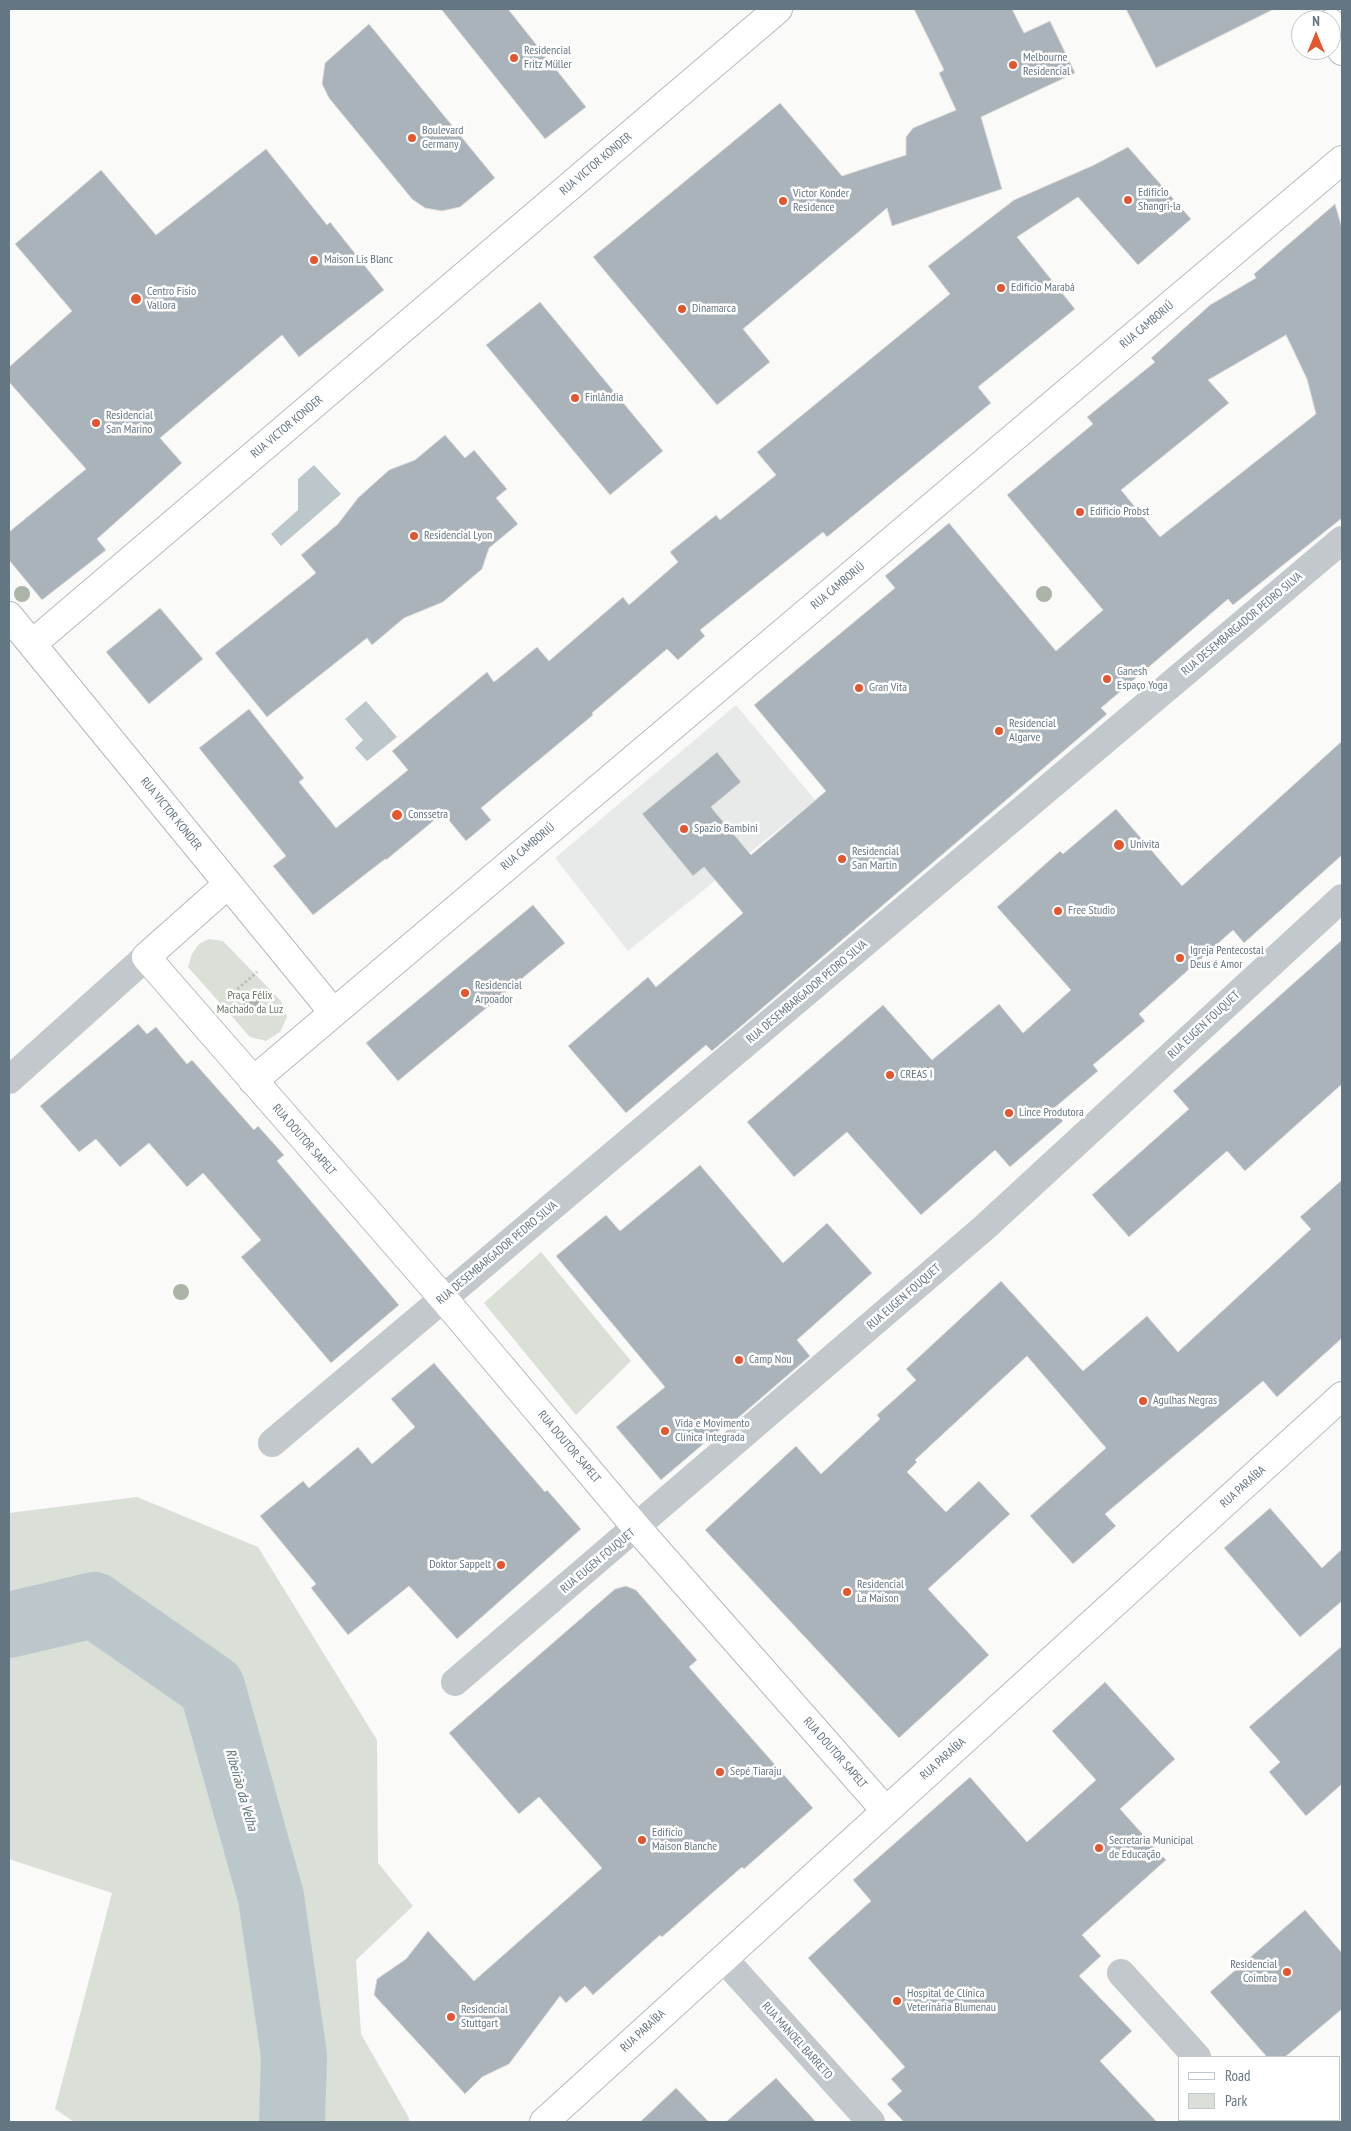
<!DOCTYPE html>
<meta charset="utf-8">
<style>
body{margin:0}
#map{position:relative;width:1351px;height:2131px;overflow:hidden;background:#fafaf8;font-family:"PT Sans Narrow",sans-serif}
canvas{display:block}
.frame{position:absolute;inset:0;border:10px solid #657683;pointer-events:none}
.legend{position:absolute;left:1178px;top:2056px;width:162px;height:65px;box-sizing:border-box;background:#fff;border:1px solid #c1c8cd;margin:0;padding:6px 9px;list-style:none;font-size:15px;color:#657683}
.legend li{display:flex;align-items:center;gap:10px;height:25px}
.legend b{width:25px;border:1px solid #c1c8cd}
.north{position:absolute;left:1291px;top:10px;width:50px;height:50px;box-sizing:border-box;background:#fff;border:1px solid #c1c8cd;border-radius:50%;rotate:0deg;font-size:14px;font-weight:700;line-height:20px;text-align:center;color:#657683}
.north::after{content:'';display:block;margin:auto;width:18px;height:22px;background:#e4572e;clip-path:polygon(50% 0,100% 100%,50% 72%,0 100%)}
</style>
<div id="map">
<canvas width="1351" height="2131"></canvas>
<div class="frame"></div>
<ul class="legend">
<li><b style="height:6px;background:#fff"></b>Road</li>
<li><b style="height:14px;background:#dadfd7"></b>Park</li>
</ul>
<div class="north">N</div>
</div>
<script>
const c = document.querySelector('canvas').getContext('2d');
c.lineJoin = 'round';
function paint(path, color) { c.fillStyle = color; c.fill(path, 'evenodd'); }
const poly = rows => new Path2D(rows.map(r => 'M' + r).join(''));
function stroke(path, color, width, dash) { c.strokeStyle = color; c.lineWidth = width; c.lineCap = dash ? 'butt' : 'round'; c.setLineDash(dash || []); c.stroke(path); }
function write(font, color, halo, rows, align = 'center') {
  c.font = font + ' "PT Sans Narrow",sans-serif'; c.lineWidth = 5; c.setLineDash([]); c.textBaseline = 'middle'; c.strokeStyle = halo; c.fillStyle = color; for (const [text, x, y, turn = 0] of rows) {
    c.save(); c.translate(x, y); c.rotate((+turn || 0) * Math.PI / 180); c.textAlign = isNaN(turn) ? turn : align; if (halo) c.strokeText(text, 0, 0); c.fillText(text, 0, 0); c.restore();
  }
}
paint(poly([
 [736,705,815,800,628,951,555,858]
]), '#e8e9e9');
paint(poly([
 [209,939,223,941,281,1001,287,1017,280,1032,266,1041,250,1037,188,967,192,954,199,944],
 [541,1252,631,1361,576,1415,484,1303],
 [137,1497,258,1547,377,1740,378,1863,413,1906,356,1960,361,2034,409,2118,409,2122,74,2122,55,2109,112,1893,9,1859,9,1513]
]), '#dadfd7');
paint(poly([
 [314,465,341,494,281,546,271,534,298,510,298,479],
 [366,701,397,737,367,761,355,748,363,740,345,719]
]), '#bbc7cb');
stroke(poly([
 [9,1625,94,1605,212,1687,271,1897,294,2055,292,2122]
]), '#bbc7cb', 66);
const building = poly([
 [441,9,508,9,586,107,545,139,441,9],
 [914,9,1012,9,1024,33,1050,21,1075,73,981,117,1002,189,892,226,887,208,743,329,770,362,717,405,593,257,780,103,842,176,906,155,906,137,913,128,956,110,939,73,944,70,914,9],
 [1126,9,1274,9,1156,68,1126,9],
 [369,24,495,178,460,207,442,211,425,208,412,199,329,98,322,84,325,63,369,24],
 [1128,147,1191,219,1138,265,1078,197,1017,237,1075,309,978,387,991,403,827,537,823,532,700,630,705,636,678,660,667,649,592,713,593,715,481,808,491,820,466,841,443,813,386,860,385,859,313,915,273,866,286,856,199,748,249,709,304,778,299,782,336,828,408,770,392,751,487,672,494,682,537,647,549,661,623,597,629,605,678,562,670,552,716,515,720,520,776,475,757,452,950,294,928,266,1014,200,1094,165,1128,147],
 [266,149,327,225,330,222,384,290,299,357,282,335,160,438,182,463,97,539,106,550,42,600,9,560,9,532,86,469,9,382,9,367,72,311,15,244,101,170,156,235,266,149],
 [1335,204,1342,228,1342,518,1233,605,1228,599,1101,708,1107,714,712,1051,706,1045,626,1113,568,1046,648,977,656,987,743,913,704,867,693,876,642,814,717,752,741,782,711,807,751,855,826,791,754,705,895,588,885,576,949,523,1056,651,1103,610,1007,495,1093,424,1087,417,1155,362,1151,358,1210,305,1256,278,1254,274,1335,204],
 [1286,335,1307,379,1316,414,1160,537,1121,490,1229,403,1208,380,1286,335],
 [540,302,663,451,610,495,486,345,540,302],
 [445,435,465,458,474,450,507,489,496,498,518,524,489,548,482,569,443,602,404,618,372,645,367,638,267,717,215,653,316,573,301,555,338,524,358,498,389,470,415,460,445,435],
 [160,608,203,659,149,704,106,652,160,608],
 [1342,741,1342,855,1244,943,1233,930,1139,1014,1145,1021,1093,1065,1098,1071,1053,1109,1063,1121,1010,1167,995,1150,921,1215,847,1132,794,1177,747,1122,883,1005,932,1060,999,1004,1023,1033,1071,990,997,907,1060,851,1063,854,1116,809,1182,886,1342,741],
 [533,905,565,943,398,1081,366,1043,533,905],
 [1342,940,1342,1084,1245,1171,1227,1151,1129,1237,1092,1195,1189,1109,1173,1091,1342,940],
 [138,1024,147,1034,156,1027,187,1064,192,1060,254,1130,258,1126,284,1155,277,1161,399,1305,331,1363,241,1257,261,1240,203,1173,187,1187,149,1143,120,1167,96,1139,79,1152,40,1106,138,1024],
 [700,1165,783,1263,827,1223,872,1273,797,1340,810,1356,724,1430,722,1428,661,1480,616,1427,665,1387,556,1256,606,1215,620,1231,700,1165],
 [1342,1180,1342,1338,1277,1397,1263,1381,1105,1514,1116,1526,1073,1564,1030,1516,1106,1448,1027,1356,915,1460,917,1462,907,1472,946,1512,979,1481,1010,1514,928,1589,989,1655,899,1738,705,1530,796,1446,821,1474,880,1419,877,1415,916,1380,906,1369,1001,1281,1083,1371,1147,1316,1178,1352,1311,1229,1300,1217,1342,1180],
 [434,1363,545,1492,547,1490,581,1529,457,1639,409,1586,348,1635,311,1588,316,1584,260,1516,303,1481,309,1488,358,1447,372,1464,415,1427,391,1399,434,1363],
 [1270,1508,1322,1568,1342,1549,1342,1601,1300,1637,1224,1548,1270,1508],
 [626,1586,636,1590,697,1660,689,1667,813,1808,744,1869,742,1867,662,1937,660,1935,593,1995,585,1986,566,2003,560,1996,509,2064,482,2077,465,2094,374,1995,377,1979,406,1959,428,1931,474,1981,602,1868,539,1797,519,1814,449,1733,615,1589,626,1586],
 [1342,1646,1342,1784,1306,1816,1269,1772,1280,1762,1249,1727,1342,1646],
 [1105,1682,1175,1759,1120,1809,1166,1860,1082,1935,1101,1956,1079,1976,1132,2031,1100,2061,1157,2122,904,2122,887,2104,902,2091,891,2079,905,2067,808,1958,871,1901,853,1880,970,1777,1027,1842,1096,1780,1052,1731,1105,1682],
 [1305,1910,1342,1953,1342,2009,1285,2057,1267,2057,1210,1992,1305,1910],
 [776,2078,816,2122,726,2122,776,2078],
 [676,2088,709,2122,640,2122,676,2088]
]);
paint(building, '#aab3b9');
stroke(building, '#dcdcda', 1);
const secondary = poly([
 [9,616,333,1012],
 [32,644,778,9],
 [227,885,146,957,443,1298,637,1528,886,1811],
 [253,1081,1342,160],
 [544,2122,1342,1396]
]);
const primary = poly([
 [1331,23,1342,51]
]);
stroke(secondary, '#b3babf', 30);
stroke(primary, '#b5babe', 30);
stroke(poly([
 [226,999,257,972]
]), '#bbbfc2', 3, [2.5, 2.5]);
stroke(poly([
 [9,1080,146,957],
 [272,1443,1342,540],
 [455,1682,985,1227,1342,898],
 [724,1959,871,2122],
 [1121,1973,1197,2057],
 [1253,2120,1256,2122]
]), '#c3c8cc', 28);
stroke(secondary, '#fff', 28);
stroke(primary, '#fff', 28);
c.fillStyle = '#aab4a7';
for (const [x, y] of [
 [22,594],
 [1044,594],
 [251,1002],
 [181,1292]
]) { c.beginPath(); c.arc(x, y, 8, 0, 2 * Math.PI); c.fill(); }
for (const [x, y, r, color] of [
 [514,58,5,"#e4572e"],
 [1013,65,5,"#e4572e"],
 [412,138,5,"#e4572e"],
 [1128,200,5,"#e4572e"],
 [783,201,5,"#e4572e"],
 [314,260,5,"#e4572e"],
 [1001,288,5,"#e4572e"],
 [136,299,6,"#e4572e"],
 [682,309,5,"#e4572e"],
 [575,398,5,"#e4572e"],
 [96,423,5,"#e4572e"],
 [1080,512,5,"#e4572e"],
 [414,536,5,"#e4572e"],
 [1107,679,5,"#e4572e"],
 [859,688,5,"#e4572e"],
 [999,731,5,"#e4572e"],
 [397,815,6,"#e4572e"],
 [684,829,5,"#e4572e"],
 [1119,845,6,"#e4572e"],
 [842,859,5,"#e4572e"],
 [1058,911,5,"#e4572e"],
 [1180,958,5,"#e4572e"],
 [465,993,5,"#e4572e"],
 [890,1075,5,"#e4572e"],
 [1009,1113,5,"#e4572e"],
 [739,1360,5,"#e4572e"],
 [1143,1401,5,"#e4572e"],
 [665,1431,5,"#e4572e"],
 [501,1565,5,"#e4572e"],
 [847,1592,5,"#e4572e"],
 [720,1772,5,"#e4572e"],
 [642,1840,5,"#e4572e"],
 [1099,1848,5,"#e4572e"],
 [1287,1972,5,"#e4572e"],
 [897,2001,5,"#e4572e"],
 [451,2017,5,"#e4572e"]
]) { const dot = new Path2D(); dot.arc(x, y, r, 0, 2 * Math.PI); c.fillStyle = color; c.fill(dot); stroke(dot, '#fff', 2); }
write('12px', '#657683', '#fff', [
 ["Residencial",524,51],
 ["Fritz Müller",524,65],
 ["Melbourne",1023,58],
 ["Residencial",1023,72],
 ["Boulevard",422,131],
 ["Germany",422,145],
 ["Edifício",1138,193],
 ["Shangri-la",1138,207],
 ["Victor Konder",793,194],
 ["Residence",793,208],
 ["Maison Lis Blanc",324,260],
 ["Edifício Marabá",1011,288],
 ["Centro Fisio",147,292],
 ["Vallora",147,306],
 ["Dinamarca",692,309],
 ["Finlândia",585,398],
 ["Residencial",106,416],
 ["San Marino",106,430],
 ["Edifício Probst",1090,512],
 ["Residencial Lyon",424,536],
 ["Ganesh",1117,672],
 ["Espaço Yoga",1117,686],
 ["Gran Vita",869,688],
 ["Residencial",1009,724],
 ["Algarve",1009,738],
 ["Conssetra",408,815],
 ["Spazio Bambini",694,829],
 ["Univita",1130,845],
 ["Residencial",852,852],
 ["San Martin",852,866],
 ["Free Studio",1068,911],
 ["Igreja Pentecostal",1190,951],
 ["Deus é Amor",1190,965],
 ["Residencial",475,986],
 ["Arpoador",475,1000],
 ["CREAS I",900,1075],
 ["Lince Produtora",1019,1113],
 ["Camp Nou",749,1360],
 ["Agulhas Negras",1153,1401],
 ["Vida e Movimento",675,1424],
 ["Clínica Integrada",675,1438],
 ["Doktor Sappelt",491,1565,"right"],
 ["Residencial",857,1585],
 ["La Maison",857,1599],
 ["Sepé Tiaraju",730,1772],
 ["Edifício",652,1833],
 ["Maison Blanche",652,1847],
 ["Secretaria Municipal",1109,1841],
 ["de Educação",1109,1855],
 ["Residencial",1277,1965,"right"],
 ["Coimbra",1277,1979,"right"],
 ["Hospital de Clínica",907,1994],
 ["Veterinária Blumenau",907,2008],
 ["Residencial",461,2010],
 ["Stuttgart",461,2024]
], 'left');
write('12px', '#657683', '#fff', [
 ["RUA VICTOR KONDER",596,164,-40],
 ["RUA CAMBORIÚ",1147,325,-40],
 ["RUA VICTOR KONDER",287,427,-40],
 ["RUA CAMBORIÚ",838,586,-40],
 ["RUA DESEMBARGADOR PEDRO SILVA",1242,624,-40],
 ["RUA VICTOR KONDER",171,814,51],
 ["RUA CAMBORIÚ",528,847,-40],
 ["RUA DESEMBARGADOR PEDRO SILVA",807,992,-40],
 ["RUA EUGEN FOUQUET",1204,1025,-43],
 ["RUA DOUTOR SAPELT",304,1140,49],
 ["RUA DESEMBARGADOR PEDRO SILVA",497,1253,-40],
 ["RUA EUGEN FOUQUET",904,1297,-41],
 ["RUA DOUTOR SAPELT",569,1447,50],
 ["RUA PARAÍBA",1243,1487,-42],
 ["RUA EUGEN FOUQUET",598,1561,-40],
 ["RUA DOUTOR SAPELT",835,1753,49],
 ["RUA PARAÍBA",943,1759,-42],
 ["RUA PARAÍBA",643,2031,-43],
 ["RUA MANOEL BARRETO",797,2041,48]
]);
write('12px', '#687a64', '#fff', [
 ["Praça Félix",250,996],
 ["Machado da Luz",250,1010]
]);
write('italic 14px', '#60757c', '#fff', [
 ["Ribeirão da Velha",241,1790,74]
]);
</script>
